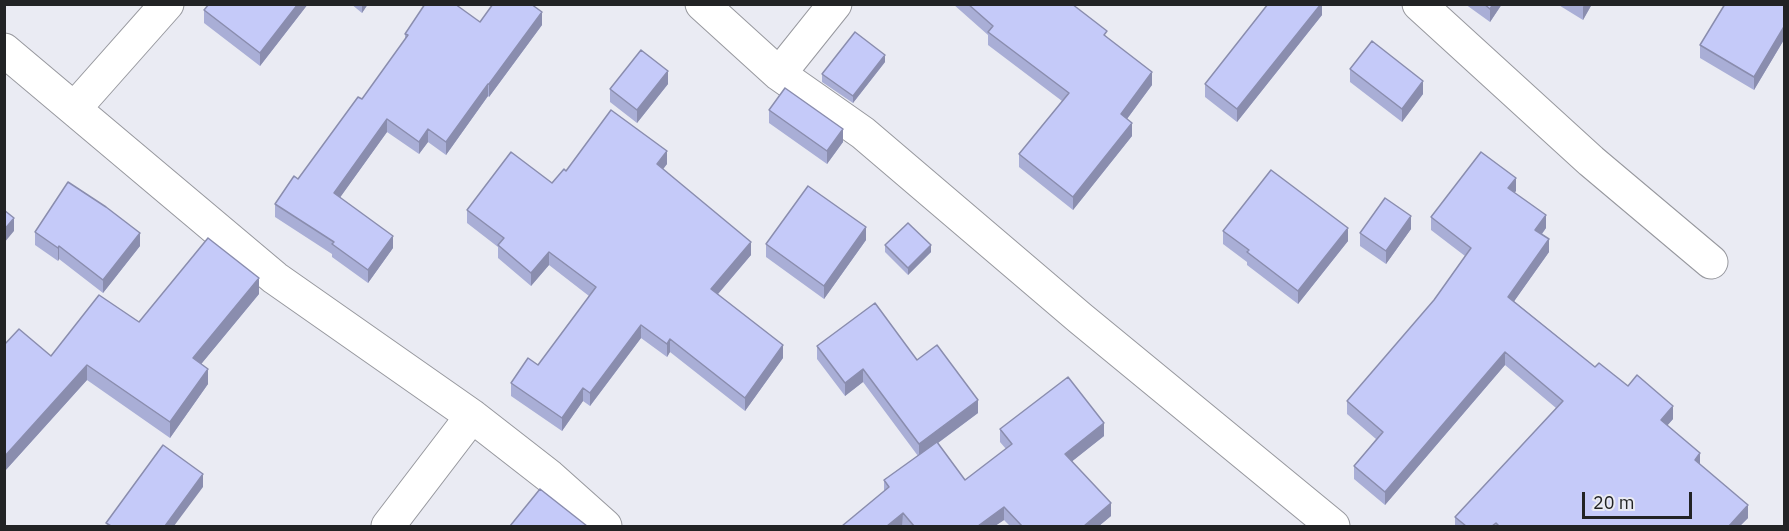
<!DOCTYPE html>
<style>
body{margin:0}
#map{position:relative;width:1789px;height:531px;overflow:hidden;background:#eaebf3;font-family:"IBM Plex Sans",sans-serif}
canvas{display:block}
.frame{position:absolute;inset:0;border:6px solid #222325;pointer-events:none}
.scale{position:absolute;left:1582px;top:492px;width:110px;height:27px;box-sizing:border-box;border:3px solid #222325;border-top:0;padding-left:8px;font-size:18px;line-height:21px;white-space:nowrap;color:#222325;-webkit-text-stroke:4px #eaebf3;paint-order:stroke}
</style>
<div id="map">
<canvas width="1789" height="531"></canvas>
<div class="frame"></div>
<div class="scale">20 m</div>
</div>
<script>
const c = document.querySelector('canvas').getContext('2d');
c.lineJoin = 'round';
const poly = rows => new Path2D(rows.map(r => 'M' + r).join(''));
function stroke(path, color, width, dash) { c.strokeStyle = color; c.lineWidth = width; c.lineCap = dash ? 'butt' : 'round'; c.setLineDash(dash || []); c.stroke(path); }
function paint(path, color) { c.fillStyle = color; c.fill(path, 'evenodd'); }
const minor = poly([
 [702,4,779,74,863,133,1080,318,1333,526],
 [1419,4,1591,161,1711,262],
 [4,50,275,278,472,416,549,476,605,526],
 [779,74,835,4],
 [74,109,167,4],
 [388,526,472,416]
]);
stroke(minor, '#97989e', 35);
stroke(minor, '#fff', 33);
paint(poly([
 [308,4,260,66,204,23,204,10],
 [351,4,368,4,362,13],
 [953,4,1072,4,1107,37,1152,85,1127,119,1132,136,1073,210,1019,167,1019,154,1062,101,988,45,988,35],
 [1322,4,1322,15,1237,122,1205,97,1205,84],
 [1465,4,1502,4,1490,22],
 [1557,4,1592,4,1583,20],
 [1785,4,1785,38,1754,90,1700,58,1700,45],
 [480,22,542,25,489,97,488,96,446,155,428,142,419,154,387,132,340,197,393,248,368,283,332,257,332,254,275,217,275,204,298,179,362,99,405,39,405,34],
 [885,62,853,103,822,82,822,74],
 [1350,69,1423,94,1402,122,1350,82],
 [668,84,637,123,610,102,610,89],
 [769,110,843,142,827,164,769,123],
 [667,164,663,169,751,255,718,294,783,358,745,411,670,352,667,357,641,338,590,406,583,401,562,431,511,396,511,383,538,365,589,296,549,265,531,286,498,258,498,247,467,223,467,210,552,183,566,171],
 [1516,191,1514,193,1546,228,1542,234,1549,252,1514,301,1595,367,1628,386,1673,419,1667,425,1700,465,1748,518,1740,526,1455,526,1455,517,1556,408,1505,365,1385,505,1354,479,1354,466,1376,439,1347,414,1347,401,1434,300,1465,256,1431,230,1431,217],
 [1411,229,1386,264,1360,246,1360,233],
 [1223,231,1348,241,1298,304,1247,265,1247,262,1223,244],
 [35,232,140,246,103,293,59,259,58,261,35,245],
 [866,240,824,299,766,257,766,244],
 [885,245,931,252,908,275,885,252],
 [259,294,201,364,208,384,170,438,87,380,4,472,4,345,51,356,139,322],
 [817,346,917,360,978,413,938,443,965,480,1006,449,1000,442,1000,429,1104,436,1072,461,1111,516,1099,526,1010,526,1004,520,995,526,842,526,884,491,884,480,918,456,863,382,845,396,817,359]
]), '#a9aed6');
paint(poly([
 [298,4,308,4,260,66,260,53],
 [362,4,368,4,362,13],
 [1321,4,1322,4,1322,15,1237,122,1237,109],
 [1493,4,1502,4,1490,22,1490,9],
 [1584,4,1592,4,1583,20,1583,7],
 [542,12,542,25,489,97,489,84],
 [1785,25,1785,38,1754,90,1754,77],
 [885,55,885,62,853,103,853,96],
 [668,71,668,84,637,123,637,110],
 [1152,72,1152,85,1121,127,1121,114],
 [1423,81,1423,94,1402,122,1402,109],
 [488,84,488,96,446,155,446,142],
 [387,119,387,132,334,206,334,193],
 [1132,123,1132,136,1073,210,1073,197],
 [428,129,428,142,419,154,419,142],
 [843,129,843,142,827,164,827,151],
 [667,151,667,164,657,177,657,164],
 [1516,178,1516,191,1508,201,1508,188],
 [1546,215,1546,228,1535,243,1535,230],
 [1411,216,1411,229,1386,264,1386,251],
 [14,218,14,231,4,243,4,230],
 [866,227,866,240,824,299,824,286],
 [1348,228,1348,241,1298,304,1298,291],
 [140,233,140,246,103,293,103,280],
 [393,236,393,248,368,283,368,270],
 [1549,239,1549,252,1508,310,1508,297],
 [751,242,751,255,711,302,711,289],
 [931,245,931,252,908,275,908,268],
 [59,246,59,259,58,261,58,248],
 [549,252,549,265,531,286,531,273],
 [259,278,259,294,193,374,193,358],
 [641,325,641,338,590,406,590,393],
 [670,339,670,352,667,357,667,344],
 [783,345,783,358,745,411,745,398],
 [1505,352,1505,365,1385,505,1385,492],
 [87,365,87,380,4,472,4,457],
 [208,369,208,384,170,438,170,422],
 [863,369,863,382,845,396,845,383],
 [583,388,583,401,562,431,562,418],
 [978,400,978,413,919,457,919,444],
 [1673,406,1673,419,1661,433,1661,420],
 [1104,423,1104,436,1065,467,1065,454],
 [1700,453,1700,466,1695,460],
 [203,474,203,487,174,526,165,526],
 [1111,503,1111,516,1099,526,1084,526],
 [1748,505,1748,518,1740,526,1729,526],
 [1004,507,1004,520,995,526,978,526],
 [903,513,902,526,887,526]
]), '#8a8dae');
const building = poly([
 [209,4,298,4,260,53,204,10,209,4],
 [425,4,455,4,480,22,493,4,531,4,542,12,489,84,488,84,446,142,428,129,419,142,387,119,334,193,393,236,368,270,332,244,334,242,275,204,294,176,298,179,358,97,362,99,408,35,405,34,425,4],
 [968,4,1072,4,1107,31,1104,35,1152,72,1121,114,1132,123,1073,197,1019,154,1069,93,988,32,993,26,968,4],
 [1268,4,1321,4,1237,109,1205,84,1268,4],
 [1484,4,1493,4,1490,9,1484,4],
 [1725,4,1785,4,1785,25,1754,77,1700,45,1725,4],
 [855,32,885,55,853,96,822,74,855,32],
 [1372,41,1423,81,1402,109,1350,69,1372,41],
 [641,50,668,71,637,110,610,89,641,50],
 [785,88,843,129,827,151,769,110,785,88],
 [611,110,667,151,657,164,751,242,711,289,783,345,745,398,670,339,667,344,641,325,590,393,583,388,562,418,511,383,528,358,538,365,596,287,549,252,531,273,498,245,504,238,467,210,511,152,552,183,564,169,566,171,611,110],
 [1481,152,1516,178,1508,188,1546,215,1535,230,1549,239,1508,297,1595,367,1599,363,1628,386,1637,375,1673,406,1661,420,1700,453,1695,460,1748,505,1729,526,1499,526,1496,523,1492,526,1466,526,1455,517,1563,401,1505,352,1385,492,1354,466,1383,432,1347,401,1434,300,1471,248,1431,217,1481,152],
 [1271,170,1348,228,1298,291,1247,252,1249,250,1223,231,1271,170],
 [68,182,106,207,140,233,103,280,59,246,58,248,35,232,68,182],
 [808,186,866,227,824,286,766,244,808,186],
 [1385,198,1411,216,1386,251,1360,233,1385,198],
 [4,210,14,218,4,230,4,210],
 [908,223,931,245,908,268,885,245,908,223],
 [208,238,259,278,193,358,208,369,170,422,87,365,4,457,4,345,19,329,51,356,99,295,139,322,208,238],
 [875,303,917,360,937,345,978,400,919,444,863,369,845,383,817,346,875,303],
 [1068,377,1104,423,1065,454,1111,503,1084,526,1022,526,1004,507,978,526,914,526,903,513,887,526,842,526,889,487,884,480,937,442,965,480,1012,444,1000,429,1068,377],
 [163,445,203,474,165,526,111,526,106,523,163,445],
 [540,489,587,526,510,526,540,489]
]);
paint(building, '#c5caf9');
stroke(building, '#8a8dae', 1.5);
</script>
